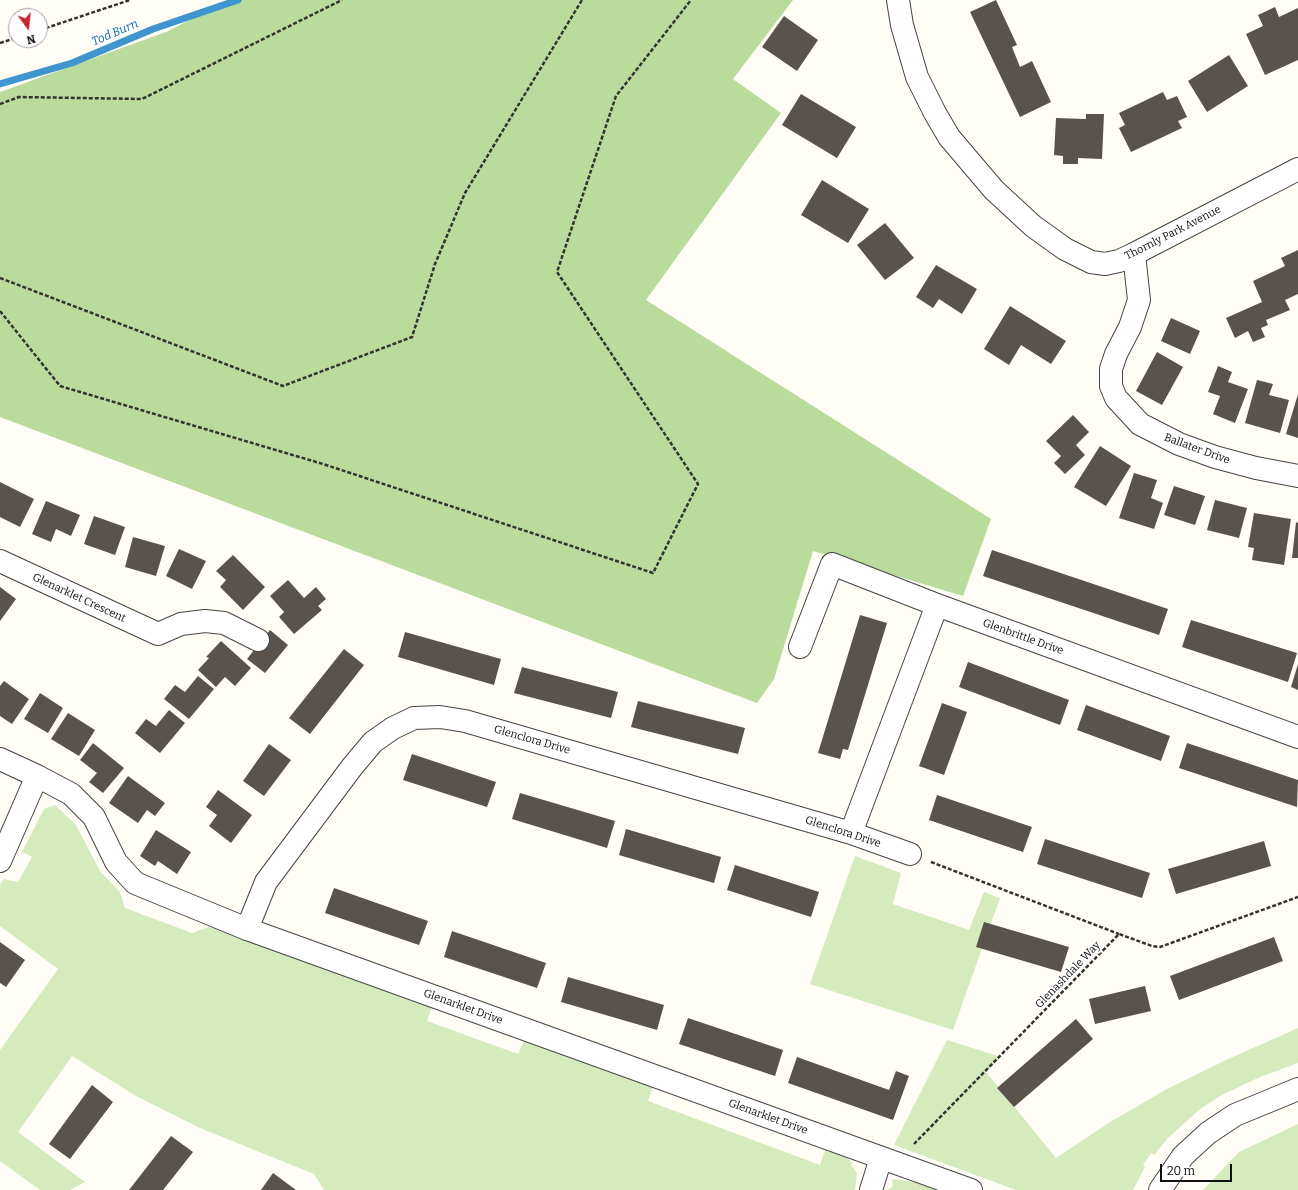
<!DOCTYPE html>
<style>
body{margin:0}
#map{position:relative;width:1298px;height:1190px;overflow:hidden;background:#fffdf5;font-family:Bitter,serif}
canvas{display:block}
.north{position:absolute;left:8px;top:8px;width:40px;height:40px;box-sizing:border-box;background:#fff;border:1px solid #a0a0a0;border-radius:50%;rotate:165deg;font-size:11px;font-weight:700;line-height:16px;text-align:center;color:#111}
.north::after{content:'';display:block;margin:auto;width:14px;height:18px;background:#c4262e;clip-path:polygon(50% 0,100% 100%,50% 72%,0 100%)}
.scale{position:absolute;left:1160px;top:1164px;width:72px;height:18px;box-sizing:border-box;border:2px solid #111;border-top:0;padding-left:5px;font-size:12px;line-height:14px;white-space:nowrap;color:#111;-webkit-text-stroke:3px #fff;paint-order:stroke}
</style>
<div id="map">
<canvas width="1298" height="1190"></canvas>
<div class="north">N</div>
<div class="scale">20 m</div>
</div>
<script>
const c = document.querySelector('canvas').getContext('2d');
c.lineJoin = 'round';
function paint(path, color) { c.fillStyle = color; c.fill(path, 'evenodd'); }
const poly = rows => new Path2D(rows.map(r => 'M' + r).join(''));
function stroke(path, color, width, dash) { c.strokeStyle = color; c.lineWidth = width; c.lineCap = dash ? 'butt' : 'round'; c.setLineDash(dash || []); c.stroke(path); }
function write(font, color, halo, rows, align = 'center') {
  c.font = font + ' Bitter,serif'; c.lineWidth = 4; c.setLineDash([]); c.textBaseline = 'middle'; c.strokeStyle = halo; c.fillStyle = color; for (const [text, x, y, turn = 0] of rows) {
    c.save(); c.translate(x, y); c.rotate((+turn || 0) * Math.PI / 180); c.textAlign = isNaN(turn) ? turn : align; if (halo) c.strokeText(text, 0, 0); c.fillText(text, 0, 0); c.restore();
  }
}
paint(poly([
 [55,805,76,825,100,871,120,892,125,908,192,933,214,925,433,1004,427,1021,518,1054,525,1038,653,1086,648,1101,820,1165,825,1150,845,1157,852,1162,851,1165,857,1173,855,1190,324,1190,314,1174,200,1128,136,1096,72,1056,18,1132,85,1182,70,1190,40,1190,0,1161,0,1050,58,969,0,926,0,885,4,879,18,882,32,857,22,852,44,809],
 [855,856,901,873,893,904,969,930,984,892,1000,898,953,1030,810,984],
 [1298,1028,1298,1063,1260,1077,1220,1096,1200,1109,1168,1138,1154,1155,1151,1153,1143,1165,1145,1167,1133,1190,1016,1190,894,1145,947,1040,1001,1057,986,1072,1056,1158,1110,1122,1167,1089,1224,1061],
 [1298,1124,1298,1190,1203,1190,1239,1152],
 [892,1179,914,1182,936,1190,887,1190,893,1186]
]), '#d5ebbd');
paint(poly([
 [229,0,793,0,733,79,781,113,646,300,991,519,963,596,813,551,774,679,757,703,0,417,0,92,166,32]
]), '#b9dc9c');
stroke(poly([
 [0,84,72,63,153,29,238,0]
]), '#3f96cf', 7);
paint(poly([
 [996,0,1017,45,1012,47,1020,67,1032,61,1051,102,1020,117,970,12],
 [1275,7,1279,17,1298,8,1298,60,1265,75,1246,34,1263,26,1258,15],
 [784,16,818,40,797,71,762,47],
 [1229,55,1248,86,1207,112,1188,81],
 [1163,92,1167,100,1177,96,1187,117,1178,121,1182,128,1131,152,1119,128,1125,125,1119,113],
 [801,94,856,127,837,158,782,125],
 [1086,114,1104,114,1102,159,1078,158,1078,164,1063,164,1063,156,1054,155,1056,118,1086,119],
 [822,180,869,209,848,243,801,215],
 [885,223,914,258,885,280,857,245],
 [1298,250,1298,294,1285,300,1290,310,1266,320,1268,325,1261,328,1265,337,1253,342,1248,331,1235,338,1226,318,1262,302,1253,281,1285,266,1281,258],
 [936,265,977,289,962,314,939,299,933,308,916,297],
 [1010,306,1066,341,1051,364,1021,345,1009,365,984,349],
 [1171,318,1200,331,1190,354,1161,341],
 [1157,352,1183,367,1162,405,1136,391],
 [1218,366,1232,372,1228,382,1248,389,1235,423,1213,414,1220,396,1208,392],
 [1257,380,1273,384,1269,395,1289,400,1280,433,1245,423],
 [1298,394,1298,438,1286,434],
 [1073,415,1089,432,1076,445,1085,455,1065,474,1054,463,1061,456,1046,441],
 [1100,446,1131,466,1106,506,1074,487],
 [1134,473,1157,480,1151,498,1163,503,1154,529,1119,518],
 [0,482,34,499,20,527,0,517],
 [1174,486,1205,496,1195,525,1164,515],
 [1215,500,1247,508,1239,538,1207,530],
 [46,501,80,515,71,536,56,529,51,542,32,534],
 [1254,513,1291,519,1284,565,1252,560,1254,548,1248,547],
 [94,516,125,527,115,555,84,544],
 [1296,522,1298,523,1298,558,1292,558],
 [133,537,165,546,156,576,125,567],
 [179,549,206,561,192,589,166,576],
 [992,550,1168,609,1159,635,983,576],
 [233,555,265,587,243,610,220,587,226,580,216,571],
 [288,580,304,598,316,587,326,599,318,606,322,610,294,634,279,617,284,612,270,596],
 [0,587,16,599,0,621],
 [860,615,887,623,848,750,843,749,840,759,818,753],
 [1191,620,1297,653,1288,682,1182,647],
 [270,630,288,645,265,673,247,659],
 [405,632,501,659,494,685,398,657],
 [221,641,251,668,235,686,225,677,216,687,198,670,209,658,206,657],
 [344,649,364,665,310,734,289,718],
 [968,662,1069,700,1060,725,959,687],
 [1298,664,1298,690,1291,687],
 [522,667,618,692,611,718,514,693],
 [198,676,214,689,189,719,164,699,175,685,185,692],
 [4,681,29,699,12,724,0,716,0,686],
 [40,693,63,708,48,733,24,719],
 [638,701,745,728,738,754,631,727],
 [942,703,967,712,944,775,919,766],
 [1086,705,1170,736,1161,761,1077,730],
 [169,710,185,723,160,753,135,733,146,719,156,726],
 [68,713,95,730,79,756,51,739],
 [93,743,124,768,103,793,89,782,97,773,80,760],
 [1187,743,1298,780,1297,807,1179,768],
 [269,744,291,760,264,796,243,781],
 [412,754,496,782,487,807,403,780],
 [128,776,165,803,155,816,147,810,138,823,109,803],
 [218,790,252,815,231,843,209,826,217,815,206,807],
 [520,793,615,821,607,848,512,819],
 [937,795,1032,827,1023,852,929,820],
 [626,829,721,857,714,883,619,855],
 [156,830,191,852,177,874,158,861,155,866,140,856],
 [1045,839,1150,873,1142,898,1037,864],
 [1264,841,1271,866,1176,894,1168,869],
 [735,865,819,892,811,917,727,890],
 [334,888,428,921,419,945,325,913],
 [984,922,1069,947,1061,972,976,947],
 [452,931,546,963,537,988,444,957],
 [1274,937,1283,961,1179,1000,1170,976],
 [0,942,25,960,6,987,0,983],
 [568,977,664,1005,657,1030,561,1002],
 [1145,986,1151,1011,1095,1024,1089,999],
 [688,1018,783,1050,775,1076,679,1044],
 [1076,1019,1093,1039,1014,1107,997,1088],
 [797,1057,889,1090,896,1071,909,1076,893,1120,788,1083],
 [92,1085,113,1102,70,1159,49,1144],
 [171,1136,193,1152,167,1185,163,1190,129,1190],
 [273,1173,296,1190,261,1190]
]), '#5a524d');
const minor = poly([
 [898,0,902,25,917,77,935,113,949,137,994,190,1033,226,1065,249,1091,262,1105,264,1119,261,1134,254,1298,169],
 [1134,254,1139,300,1130,327,1116,354,1111,369,1111,386,1116,398,1140,424,1179,444,1215,457,1256,468,1298,476],
 [0,561,158,634,181,624,205,621,224,623,258,640],
 [800,647,832,564,937,605,1298,737],
 [0,759,37,776,71,794,94,817,116,862,135,883,247,929,971,1190],
 [851,833,937,605],
 [0,861,37,776],
 [247,929,266,882,352,767,373,742,393,728,414,718,440,717,465,721,851,833,910,854],
 [871,1190,881,1158],
 [1160,1190,1183,1156,1208,1133,1235,1115,1298,1089]
]);
stroke(minor, '#444', 24);
stroke(poly([
 [40,30,130,0],
 [0,43,16,38],
 [0,104,19,97,142,99,342,0],
 [0,278,283,386,412,337,435,264,465,193,582,0],
 [0,311,60,386,323,464,653,573,698,484,557,272,616,96,691,0],
 [931,862,1119,934],
 [914,1144,1119,934,1152,946,1160,947,1298,897]
]), '#333', 2.5, [4, 2]);
stroke(minor, '#fff', 22);
write('11px', '#111', '#fff', [
 ["Thornly Park Avenue",1173,233,-27],
 ["Ballater Drive",1197,449,20],
 ["Glenarklet Crescent",79,598,25],
 ["Glenbrittle Drive",1023,637,20],
 ["Glenclora Drive",532,740,16],
 ["Glenclora Drive",843,832,18],
 ["Glenashdale Way",1068,975,-46],
 ["Glenarklet Drive",463,1007,20],
 ["Glenarklet Drive",768,1117,20]
]);
write('italic 12px', '#1768a6', '#fff', [
 ["Tod Burn",115,33,-23]
]);
</script>
